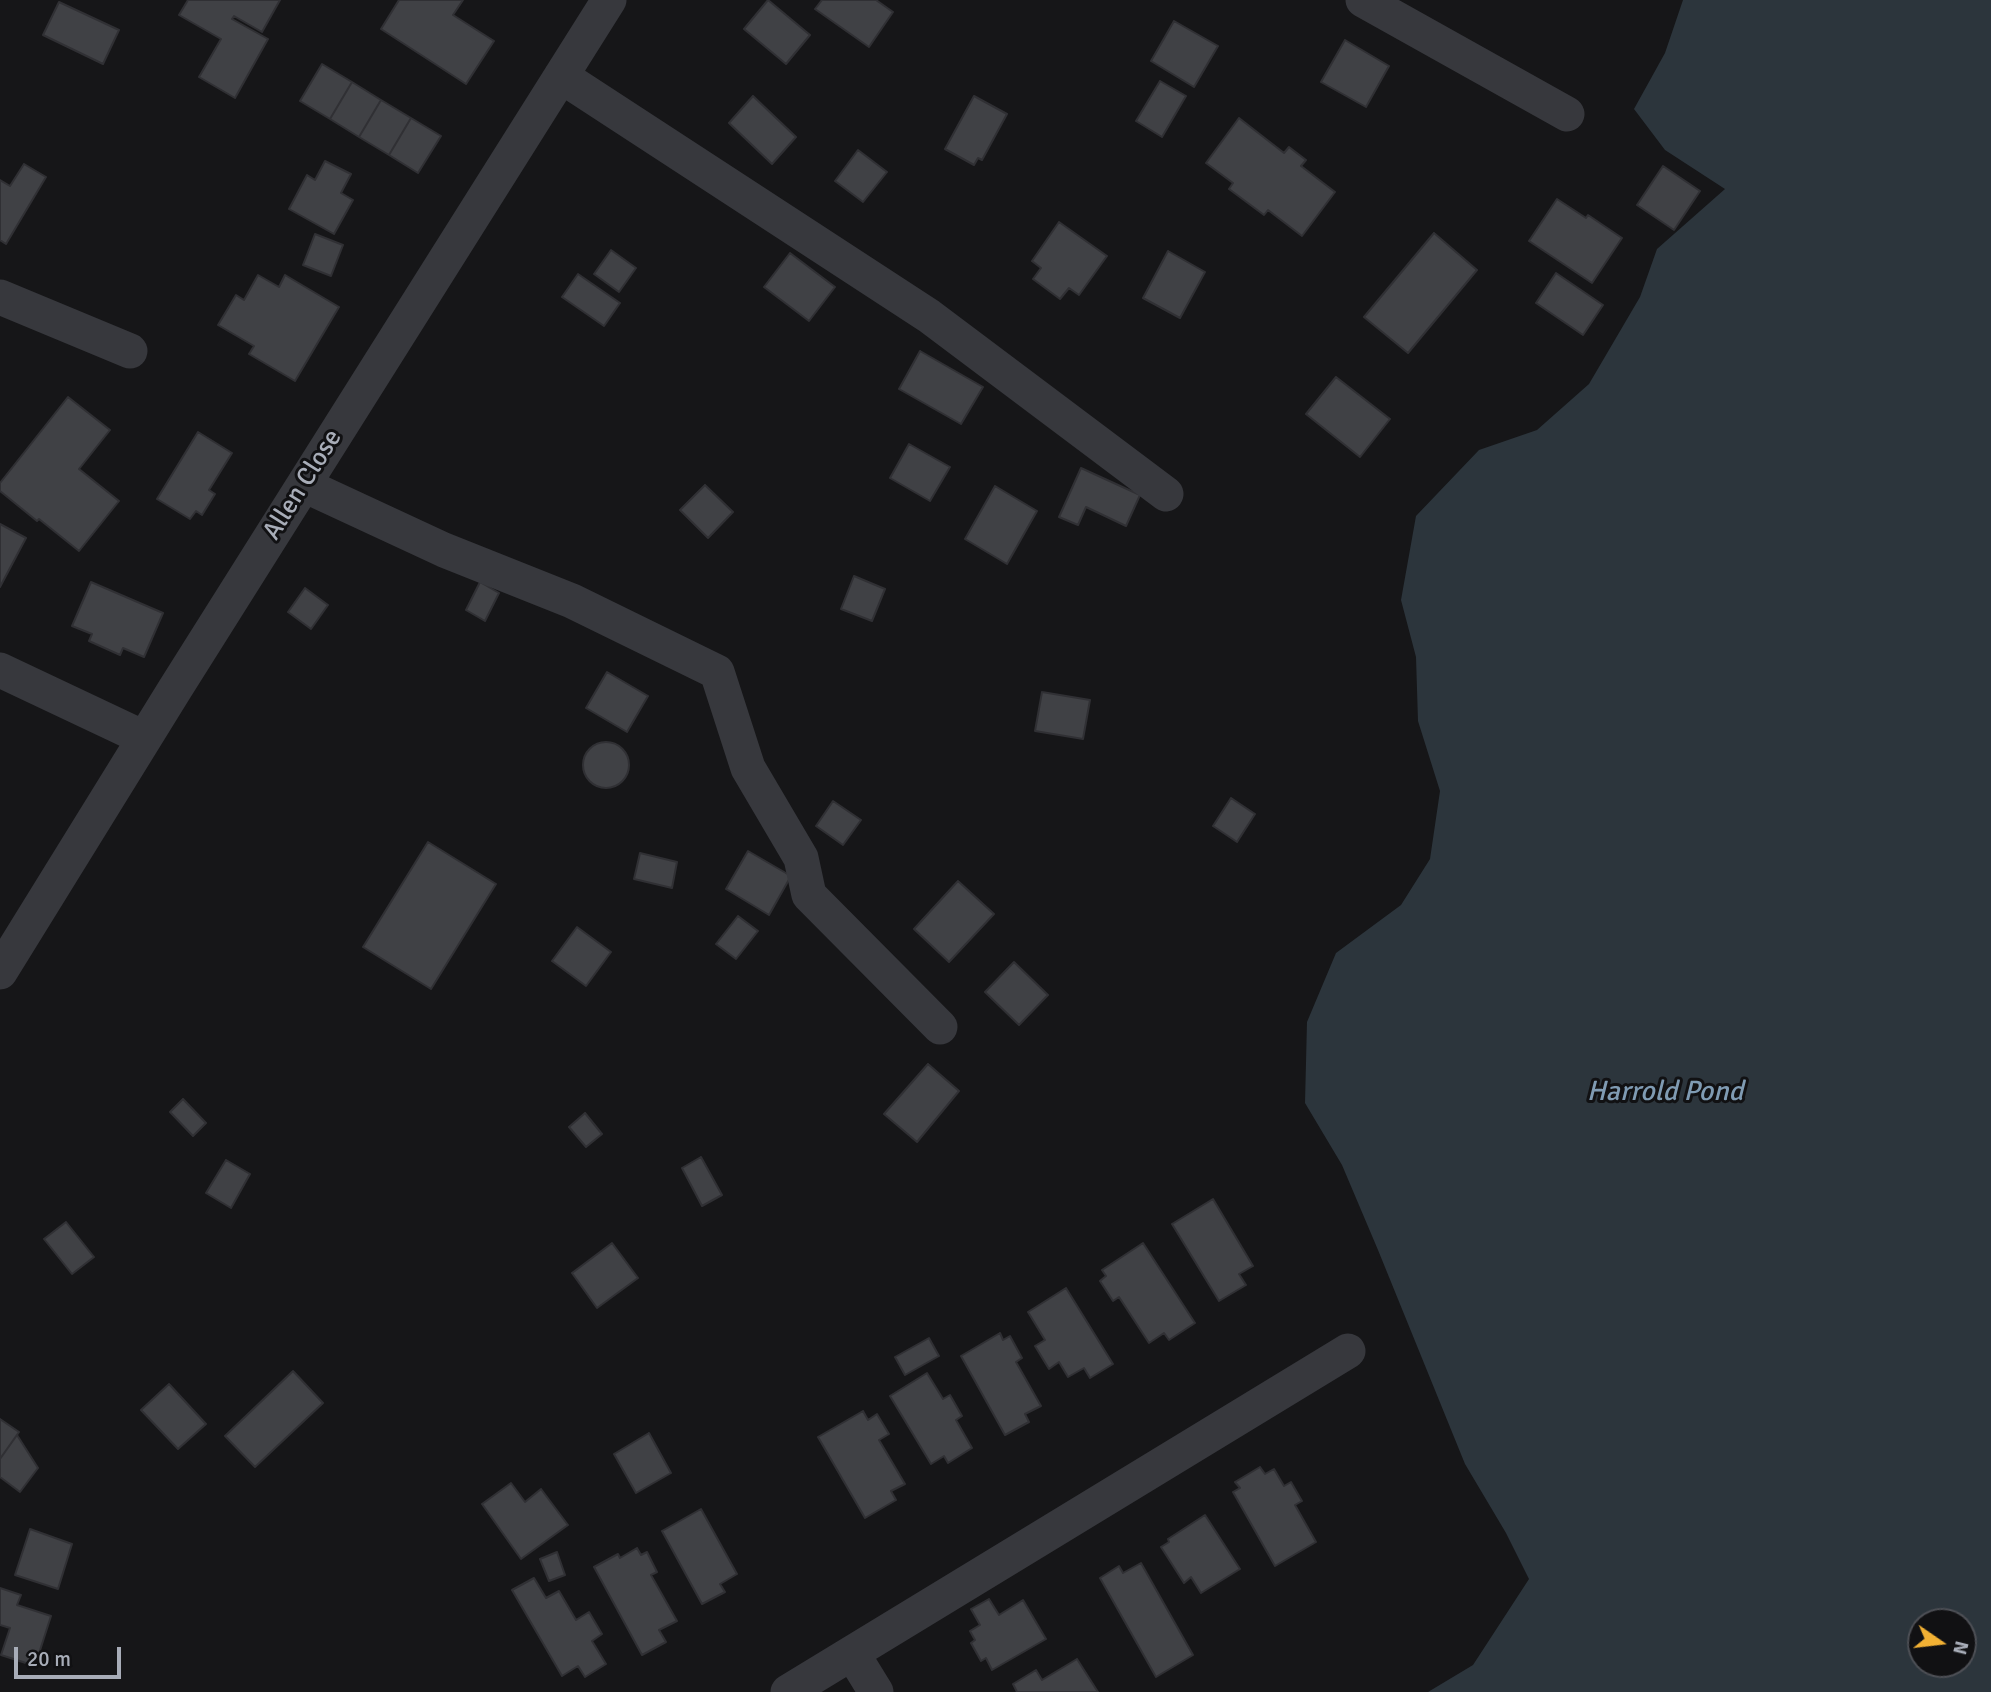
<!DOCTYPE html>
<style>
body{margin:0}
#map{position:relative;width:1991px;height:1692px;overflow:hidden;background:#161618;font-family:Signika,sans-serif}
canvas{display:block}
.north{position:absolute;left:1907px;top:1608px;width:70px;height:70px;box-sizing:border-box;background:#111113;border:2px solid #4d4f55;border-radius:50%;rotate:104deg;font-size:19px;font-weight:700;line-height:28px;text-align:center;color:#a8adb8}
.north::after{content:'';display:block;margin:auto;width:24px;height:32px;background:#f2b134;clip-path:polygon(50% 0,100% 100%,50% 72%,0 100%)}
.scale{position:absolute;left:14px;top:1647px;width:107px;height:32px;box-sizing:border-box;border:4px solid #a8adb8;border-top:0;padding-left:9px;font-size:21px;line-height:24px;white-space:nowrap;color:#a8adb8;-webkit-text-stroke:5px #111113;paint-order:stroke}
</style>
<div id="map">
<canvas width="1991" height="1692"></canvas>
<div class="north">N</div>
<div class="scale">20 m</div>
</div>
<script>
const c = document.querySelector('canvas').getContext('2d');
c.lineJoin = 'round';
function paint(path, color) { c.fillStyle = color; c.fill(path, 'evenodd'); }
const poly = rows => new Path2D(rows.map(r => 'M' + r).join(''));
function stroke(path, color, width, dash) { c.strokeStyle = color; c.lineWidth = width; c.lineCap = dash ? 'butt' : 'round'; c.setLineDash(dash || []); c.stroke(path); }
function write(font, color, halo, rows, align = 'center') {
  c.font = font + ' Signika,sans-serif'; c.lineWidth = 6; c.setLineDash([]); c.textBaseline = 'middle'; c.strokeStyle = halo; c.fillStyle = color; for (const [text, x, y, turn = 0] of rows) {
    c.save(); c.translate(x, y); c.rotate((+turn || 0) * Math.PI / 180); c.textAlign = isNaN(turn) ? turn : align; if (halo) c.strokeText(text, 0, 0); c.fillText(text, 0, 0); c.restore();
  }
}
paint(poly([
 [1683,0,1991,0,1991,1692,1428,1692,1473,1665,1529,1579,1506,1533,1465,1464,1378,1250,1342,1165,1305,1103,1307,1022,1336,953,1401,905,1430,859,1440,791,1418,721,1416,657,1401,600,1416,516,1479,450,1537,430,1589,384,1640,297,1657,249,1725,189,1665,150,1634,109,1665,53],
 [1921,1622,1963,1622,1963,1664,1921,1664]
]), '#2c353c');
const building = poly([
 [188,0,280,0,262,32,234,16,232,19,268,39,235,98,199,77,221,39,179,15,188,0],
 [399,0,463,0,453,15,494,41,466,84,381,29,399,0],
 [768,0,810,35,786,64,744,29,768,0],
 [822,0,876,0,893,12,869,47,815,9,822,0],
 [59,2,119,30,103,64,43,35,59,2],
 [1174,21,1218,46,1194,87,1151,61,1174,21],
 [1345,40,1389,66,1366,107,1321,82,1345,40],
 [322,64,352,82,330,119,300,101,322,64],
 [1160,81,1186,96,1162,137,1136,121,1160,81],
 [352,82,381,100,359,137,330,119,352,82],
 [753,96,796,137,772,164,729,123,753,96],
 [974,96,1007,114,982,160,978,158,974,165,945,149,974,96],
 [381,100,411,118,389,155,359,137,381,100],
 [411,118,441,136,418,173,389,155,411,118],
 [1239,118,1284,153,1289,147,1306,160,1301,166,1335,192,1302,236,1268,210,1264,215,1229,189,1233,183,1206,163,1239,118],
 [858,150,887,172,863,202,835,181,858,150],
 [325,161,351,174,341,193,353,200,334,234,289,209,307,175,315,180,325,161],
 [24,164,46,177,6,244,0,240,0,180,10,186,24,164],
 [1663,166,1700,191,1674,230,1637,205,1663,166],
 [1557,199,1586,218,1588,215,1622,238,1592,283,1529,241,1557,199],
 [1059,222,1107,256,1079,295,1069,288,1060,299,1033,279,1041,268,1032,261,1059,222],
 [1434,233,1477,270,1408,353,1364,317,1434,233],
 [315,234,343,245,331,276,303,265,315,234],
 [611,250,636,268,619,292,594,274,611,250],
 [1168,251,1205,272,1180,318,1143,298,1168,251],
 [790,253,835,287,809,321,764,287,790,253],
 [1556,273,1603,305,1583,335,1536,303,1556,273],
 [578,274,620,303,604,326,562,297,578,274],
 [258,275,279,287,285,275,339,307,295,381,249,354,254,346,218,325,236,295,244,300,258,275],
 [920,351,983,387,961,424,899,389,920,351],
 [1336,377,1390,419,1360,457,1306,414,1336,377],
 [68,397,110,430,79,469,119,501,79,551,39,519,37,521,0,491,0,483,68,397],
 [198,432,232,453,209,490,215,494,202,515,196,511,190,519,157,499,198,432],
 [909,444,950,467,930,501,890,478,909,444],
 [1081,468,1140,495,1126,526,1086,507,1078,525,1059,517,1081,468],
 [705,485,733,512,708,538,680,510,705,485],
 [995,486,1037,511,1007,564,965,539,995,486],
 [0,524,26,538,0,587,0,524],
 [854,576,885,589,872,621,841,609,854,576],
 [91,582,163,613,144,657,123,648,120,655,89,641,92,634,72,626,91,582],
 [480,582,499,593,485,621,466,610,480,582],
 [305,588,328,605,311,629,288,612,305,588],
 [607,672,648,696,627,732,586,708,607,672],
 [1042,692,1090,700,1083,739,1035,731,1042,692],
 '583 765a23 23 0 1 1 46 0a23 23 0 1 1-46 0Z',
 [1231,798,1255,814,1237,842,1213,826,1231,798],
 [833,801,861,820,843,845,816,826,833,801],
 [428,842,496,884,431,989,363,947,428,842],
 [748,851,791,876,769,915,726,889,748,851],
 [640,853,677,862,672,888,634,879,640,853],
 [958,881,994,914,949,962,914,929,958,881],
 [738,916,758,931,736,959,716,944,738,916],
 [577,927,611,952,586,986,552,961,577,927],
 [1014,962,1048,995,1019,1025,985,992,1014,962],
 [928,1064,959,1091,917,1142,884,1114,928,1064],
 [183,1099,206,1123,193,1136,170,1112,183,1099],
 [585,1113,602,1134,586,1147,569,1127,585,1113],
 [701,1157,722,1195,702,1206,682,1168,701,1157],
 [226,1160,250,1174,231,1208,206,1193,226,1160],
 [1213,1199,1253,1266,1239,1274,1246,1285,1219,1301,1172,1224,1213,1199],
 [66,1222,94,1257,72,1274,44,1239,66,1222],
 [612,1243,638,1278,597,1308,572,1273,612,1243],
 [1143,1243,1195,1323,1169,1340,1164,1333,1149,1343,1119,1297,1113,1301,1100,1281,1106,1276,1102,1270,1143,1243],
 [1066,1288,1113,1364,1090,1378,1084,1368,1068,1377,1059,1362,1049,1369,1035,1346,1045,1340,1028,1312,1066,1288],
 [1000,1333,1003,1340,1010,1336,1022,1358,1016,1362,1041,1406,1025,1414,1029,1422,1005,1435,961,1356,1000,1333],
 [929,1338,939,1356,905,1375,895,1357,929,1338],
 [293,1371,323,1403,255,1467,225,1436,293,1371],
 [927,1373,943,1399,950,1395,962,1416,956,1420,972,1448,948,1463,944,1456,931,1464,890,1396,927,1373],
 [169,1384,206,1424,178,1449,141,1410,169,1384],
 [863,1411,868,1420,877,1414,889,1434,879,1440,905,1484,891,1491,896,1500,865,1518,818,1437,863,1411],
 [0,1419,19,1432,0,1459,0,1419],
 [649,1433,671,1473,636,1493,614,1454,649,1433],
 [17,1435,38,1468,20,1492,0,1477,0,1459,17,1435],
 [1260,1467,1265,1474,1274,1469,1284,1486,1291,1482,1302,1501,1295,1505,1316,1542,1275,1566,1233,1492,1240,1488,1235,1482,1260,1467],
 [511,1483,525,1502,541,1489,568,1525,521,1559,482,1504,511,1483],
 [701,1509,737,1574,720,1584,725,1592,702,1604,662,1531,701,1509],
 [1205,1515,1240,1569,1201,1593,1191,1577,1184,1583,1161,1547,1169,1542,1168,1539,1205,1515],
 [30,1529,72,1544,58,1589,15,1575,30,1529],
 [637,1548,641,1555,647,1552,657,1572,651,1575,677,1621,659,1630,666,1642,642,1655,594,1567,618,1554,620,1558,637,1548],
 [557,1552,565,1575,549,1581,540,1559,557,1552],
 [1141,1563,1193,1655,1156,1677,1100,1578,1119,1566,1123,1573,1141,1563],
 [534,1578,546,1598,559,1591,576,1620,589,1612,602,1634,592,1641,606,1664,585,1677,578,1666,562,1676,512,1590,534,1578],
 [0,1588,21,1595,17,1605,51,1616,35,1666,1,1655,10,1628,0,1625,0,1588],
 [989,1599,999,1615,1023,1600,1046,1639,992,1670,986,1658,981,1661,971,1643,975,1640,970,1631,980,1625,971,1609,989,1599],
 [1077,1659,1098,1692,1017,1692,1013,1684,1036,1670,1042,1680,1077,1659]
]);
paint(building, '#404145');
stroke(building, '#303034', 2);
stroke(poly([
 [1363,0,1567,114],
 [561,76,929,316,1166,494],
 [0,297,130,351],
 [304,485,444,550,572,601,717,672,748,768,801,858,809,895,940,1027],
 [0,670,144,738],
 [0,972,175,689,609,0],
 [852,1653,876,1692],
 [788,1692,1348,1351]
]), '#37383d', 35);
write('26px', '#a8adb8', '#111113', [
 ["Allen Close",303,485,-58]
]);
write('italic 28px', '#7f9bb3', '#111113', [
 ["Harrold Pond",1665,1093]
]);
</script>
